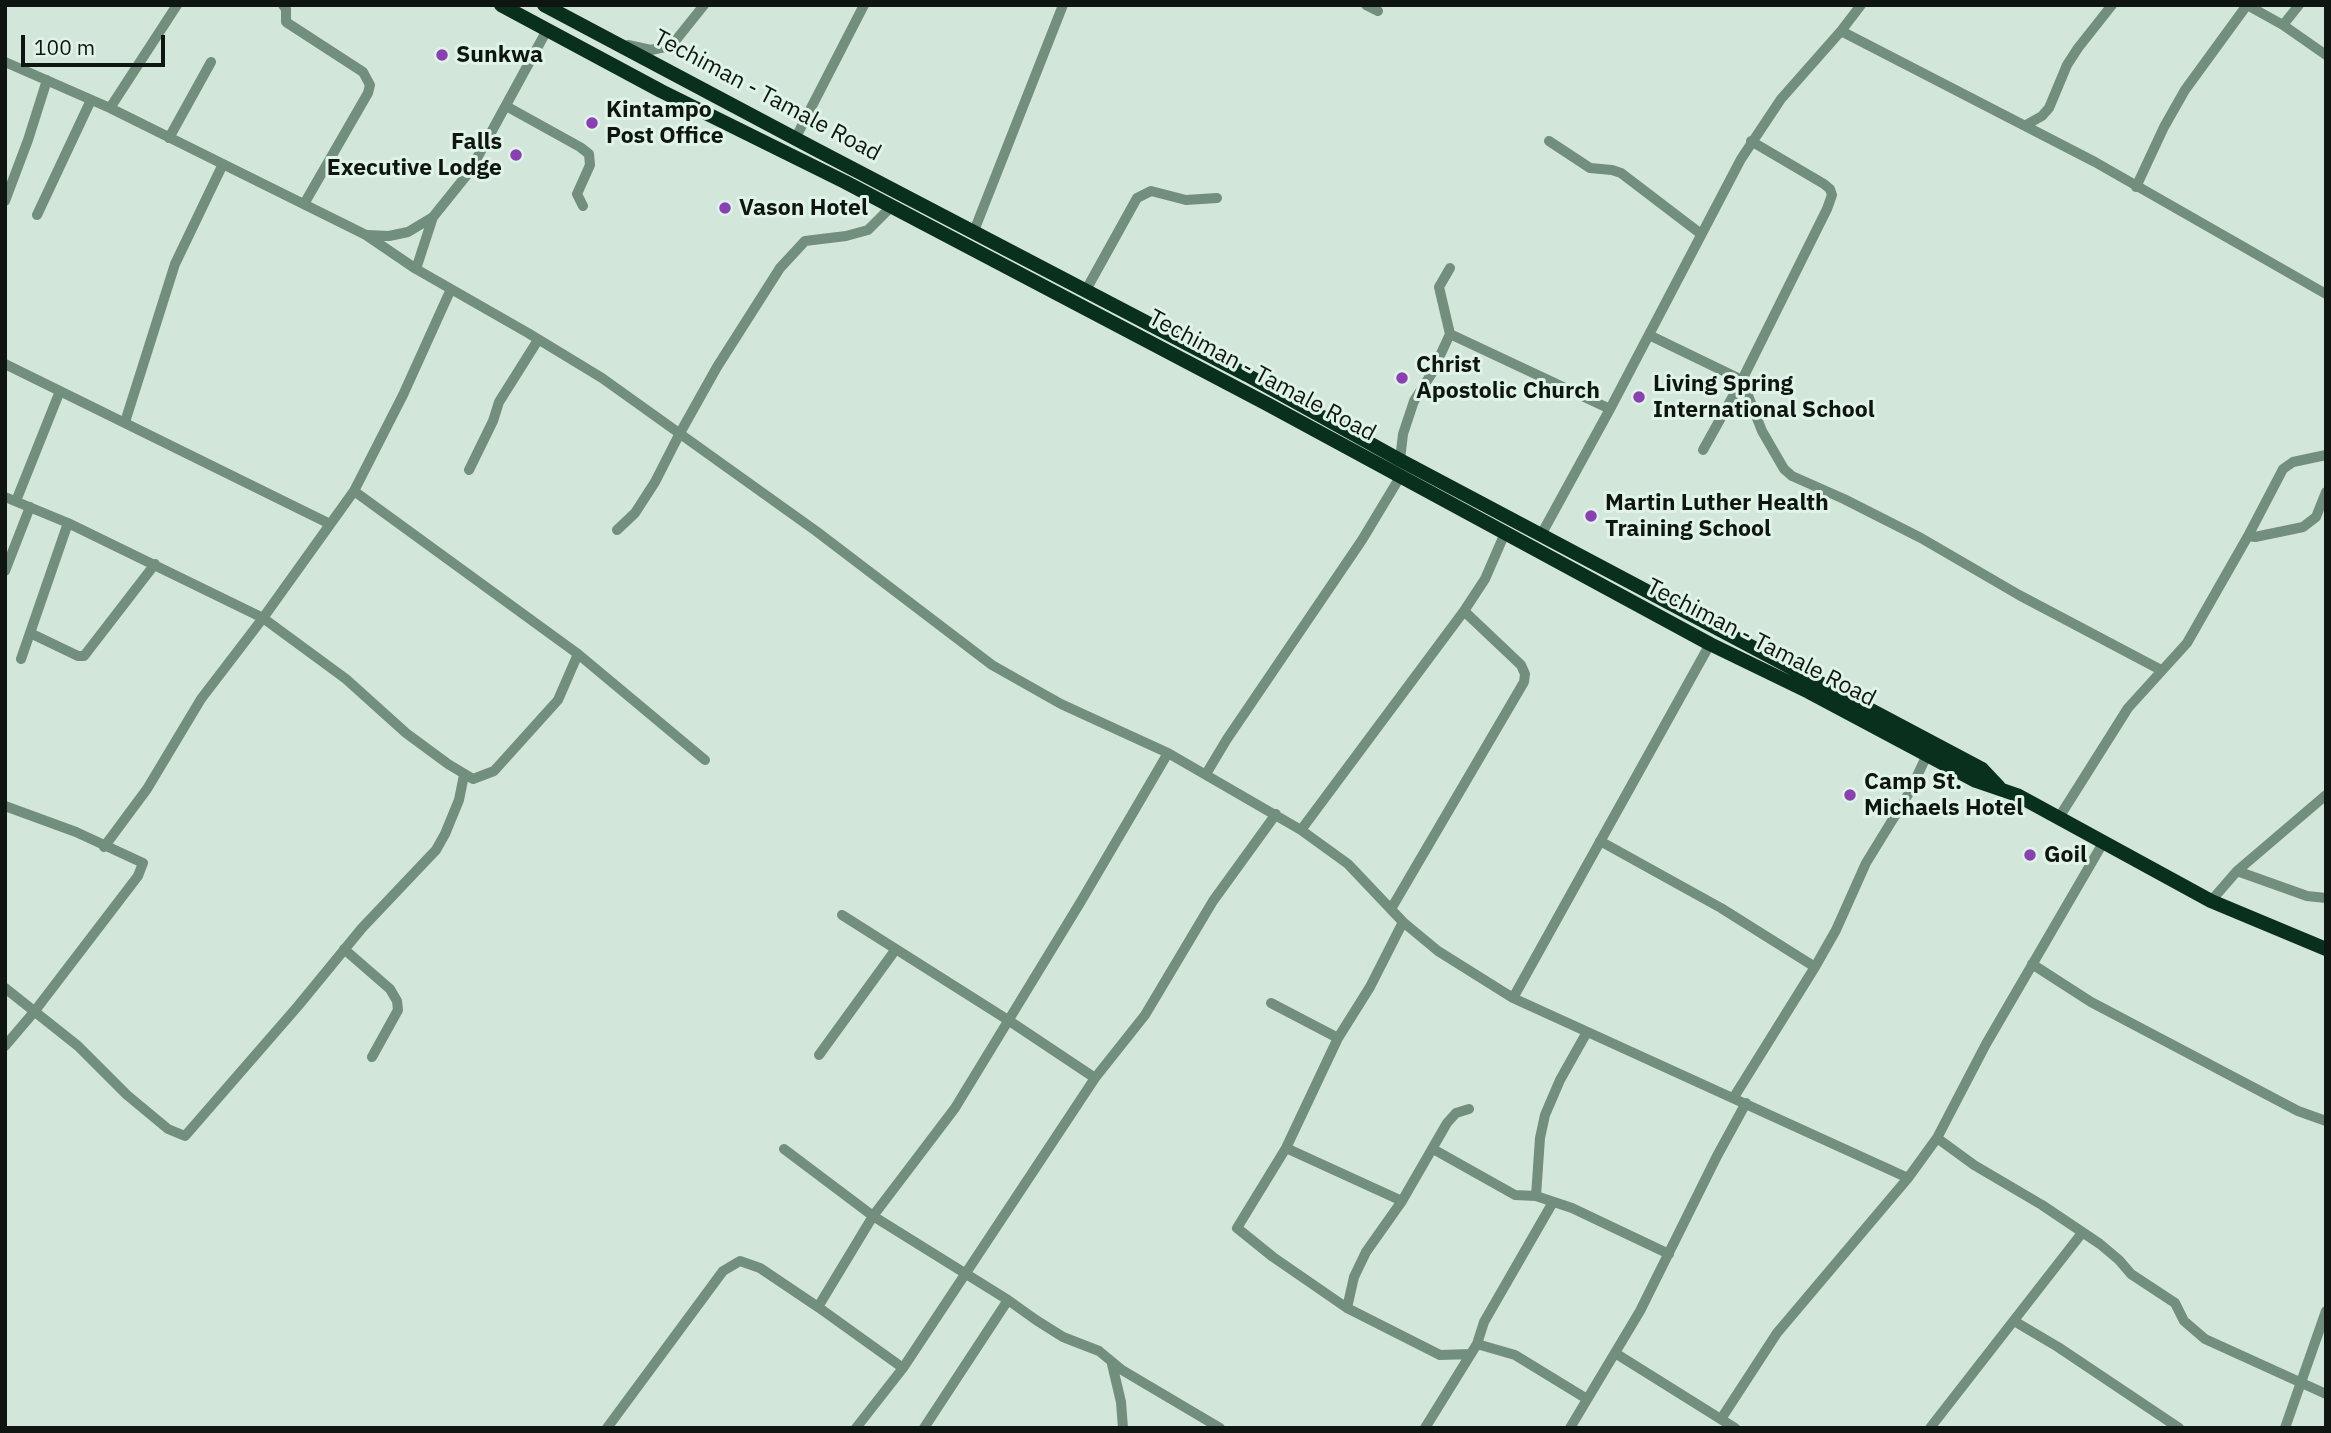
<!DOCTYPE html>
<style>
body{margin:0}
#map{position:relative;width:2331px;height:1433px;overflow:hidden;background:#d3e6da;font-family:"IBM Plex Sans",sans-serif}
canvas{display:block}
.frame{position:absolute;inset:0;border:7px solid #0f1511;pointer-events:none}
.scale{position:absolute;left:21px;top:35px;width:144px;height:32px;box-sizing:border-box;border:4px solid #0f1511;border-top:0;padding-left:9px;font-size:21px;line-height:24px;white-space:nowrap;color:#0f1511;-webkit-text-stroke:5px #e0f3e7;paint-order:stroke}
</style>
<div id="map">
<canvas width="2331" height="1433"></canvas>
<div class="frame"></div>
<div class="scale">100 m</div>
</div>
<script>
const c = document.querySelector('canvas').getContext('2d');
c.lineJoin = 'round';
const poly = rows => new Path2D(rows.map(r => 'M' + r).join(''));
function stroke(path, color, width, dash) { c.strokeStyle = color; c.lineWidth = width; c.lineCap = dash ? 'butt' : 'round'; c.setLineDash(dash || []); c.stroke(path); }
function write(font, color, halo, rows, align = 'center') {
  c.font = font + ' "IBM Plex Sans",sans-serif'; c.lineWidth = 6; c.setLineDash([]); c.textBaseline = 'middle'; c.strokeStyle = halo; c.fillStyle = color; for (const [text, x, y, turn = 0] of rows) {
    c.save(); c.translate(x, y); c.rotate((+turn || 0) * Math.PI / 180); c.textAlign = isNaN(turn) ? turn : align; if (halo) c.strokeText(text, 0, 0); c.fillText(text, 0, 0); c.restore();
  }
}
stroke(poly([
 [283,5,286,9,286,22,363,72,370,85,368,93,304,204],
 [1366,5,1378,11],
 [2247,5,2283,25,2299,5],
 [2283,25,2326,55],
 [1841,31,1861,5],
 [628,45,651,50,665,47,676,40,704,5],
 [5,62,110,108,366,235,416,269,528,333,602,378,816,531,992,665,1061,704,1168,753,1301,830,1348,864,1403,922,1438,951,1513,998,1908,1178],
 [506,106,580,147,589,154,590,165,577,194,583,206],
 [110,108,177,5],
 [2026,125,2042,116,2049,108,2067,65,2078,48,2112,5],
 [169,138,211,62],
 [795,139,864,5],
 [1549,141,1590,168,1612,170,1621,173,1701,234],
 [2136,187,2164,127,2185,90,2247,5],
 [5,201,28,140,47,80],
 [37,215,91,100],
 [974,231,1063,5],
 [367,235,389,236,408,232,433,217],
 [416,269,433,217,470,171,547,30],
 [1086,290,1137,198,1151,191,1186,200,1217,198],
 [1450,334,1610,409],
 [1649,335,1742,380,1762,431,1784,469,1792,476,1844,499,1921,538,2019,595,2161,670],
 [5,364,330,524],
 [125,422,175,264,223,164],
 [1703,450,1742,380,1827,209,1832,195,1830,189,1824,184,1751,141],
 [1400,460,1403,434,1414,401,1432,373,1450,334,1439,287,1450,268],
 [469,470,493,421,499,402,538,340],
 [354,491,578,654,705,760],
 [5,497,68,523,263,618,346,679,406,733,448,764,473,779,494,771,558,700,578,654],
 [16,501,60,391],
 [617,530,635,513,655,482,680,433,717,367,780,268,805,241,846,236,868,230,891,207],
 [1541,535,1610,409,1741,159,1781,99,1841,31,2095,162,2326,294],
 [2248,536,2255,537,2303,527,2316,517,2326,492],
 [5,571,30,507],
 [30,633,78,656,84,656,155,564],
 [21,659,68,523],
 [1206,774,1227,739,1362,540,1400,477],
 [5,806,76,832,143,863,138,876,34,1012,5,1046],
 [2058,819,2128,708,2187,643,2248,536,2283,469,2293,462,2326,455],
 [1301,830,1464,611,1485,579,1505,533],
 [1600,841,1721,908,1815,967],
 [104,847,147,789,201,699,263,618,354,491,403,395,451,289],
 [2237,871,2307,896,2326,898],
 [2211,901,2237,871,2326,795],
 [1391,909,1524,682,1525,674,1521,665,1464,611],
 [842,915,1008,1020,1095,1078],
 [1403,922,1370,987,1338,1038,1286,1148,1237,1228,1273,1257,1347,1308,1440,1355,1471,1354],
 [344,949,390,989,397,1001,398,1010,372,1057],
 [2032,964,2091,1002,2298,1111,2326,1121],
 [5,988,78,1046,127,1095,168,1129,185,1136,298,1006,362,928,436,850,445,834,459,800,464,775],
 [1513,998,1710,644],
 [1271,1003,1338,1038],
 [819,1055,896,949],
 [1734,1097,1815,967,1836,930,1866,863,1909,793,1927,755],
 [1937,1138,1974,1165,2042,1205,2100,1244,2119,1260,2131,1274,2175,1303,2184,1321,2205,1339,2326,1394],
 [1286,1148,1402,1201],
 [784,1149,873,1216,1008,1300,1036,1320,1063,1337,1099,1351,1122,1370,1220,1428],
 [1433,1149,1515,1195,1536,1196,1572,1208,1669,1254],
 [1536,1196,1540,1138,1545,1115,1560,1080,1587,1032],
 [1347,1308,1354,1277,1366,1252,1402,1201,1447,1123,1456,1113,1469,1109],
 [2014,1321,2058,1347,2179,1428],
 [1477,1344,1515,1355,1587,1399],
 [1615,1353,1735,1428],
 [1112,1364,1121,1402,1123,1428],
 [903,1368,818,1307,873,1216,955,1108,1080,903,1168,753],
 [1721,1419,1777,1333,1908,1178,1937,1138,1986,1044,2103,843],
 [607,1428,723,1271,740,1261,760,1268,818,1307],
 [856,1428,903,1368,1095,1078,1145,1015,1213,901,1276,814],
 [924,1428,1008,1300],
 [1425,1428,1477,1344,1484,1322,1553,1202],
 [1570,1428,1640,1311,1717,1156,1746,1103],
 [1930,1428,2082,1233],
 [2285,1428,2326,1311]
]), '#728e7d', 10);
stroke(poly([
 [501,5,661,91,845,182,1267,404,1710,644,1809,692,1976,781,2017,795,2211,901,2326,949],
 [544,5,815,149,1247,375,1400,460,1982,769,1999,787]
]), '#092f1d', 14);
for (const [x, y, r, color] of [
 [442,55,7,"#8a40b2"],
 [592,123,7,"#8a40b2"],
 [516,155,7,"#8a40b2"],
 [725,208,7,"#8a40b2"],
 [1402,378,7,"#8a40b2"],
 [1639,397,7,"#8a40b2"],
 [1591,516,7,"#8a40b2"],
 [1850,795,7,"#8a40b2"],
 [2030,855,7,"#8a40b2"]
]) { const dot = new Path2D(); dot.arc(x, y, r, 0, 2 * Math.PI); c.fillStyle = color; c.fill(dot); stroke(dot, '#e0f3e7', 2.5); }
write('bold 23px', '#0f1511', '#e0f3e7', [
 ["Sunkwa",456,55],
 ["Kintampo",606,110],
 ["Post Office",606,136],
 ["Falls",502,142,"right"],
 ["Executive Lodge",502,168,"right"],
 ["Vason Hotel",739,208],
 ["Christ",1416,365],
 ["Apostolic Church",1416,391],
 ["Living Spring",1653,384],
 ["International School",1653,410],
 ["Martin Luther Health",1605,503],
 ["Training School",1605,529],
 ["Camp St.",1864,782],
 ["Michaels Hotel",1864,808],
 ["Goil",2044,855]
], 'left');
write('23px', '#0f1511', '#e0f3e7', [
 ["Techiman - Tamale Road",767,96,28],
 ["Techiman - Tamale Road",1262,376,28],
 ["Techiman - Tamale Road",1761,643,27]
]);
</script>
